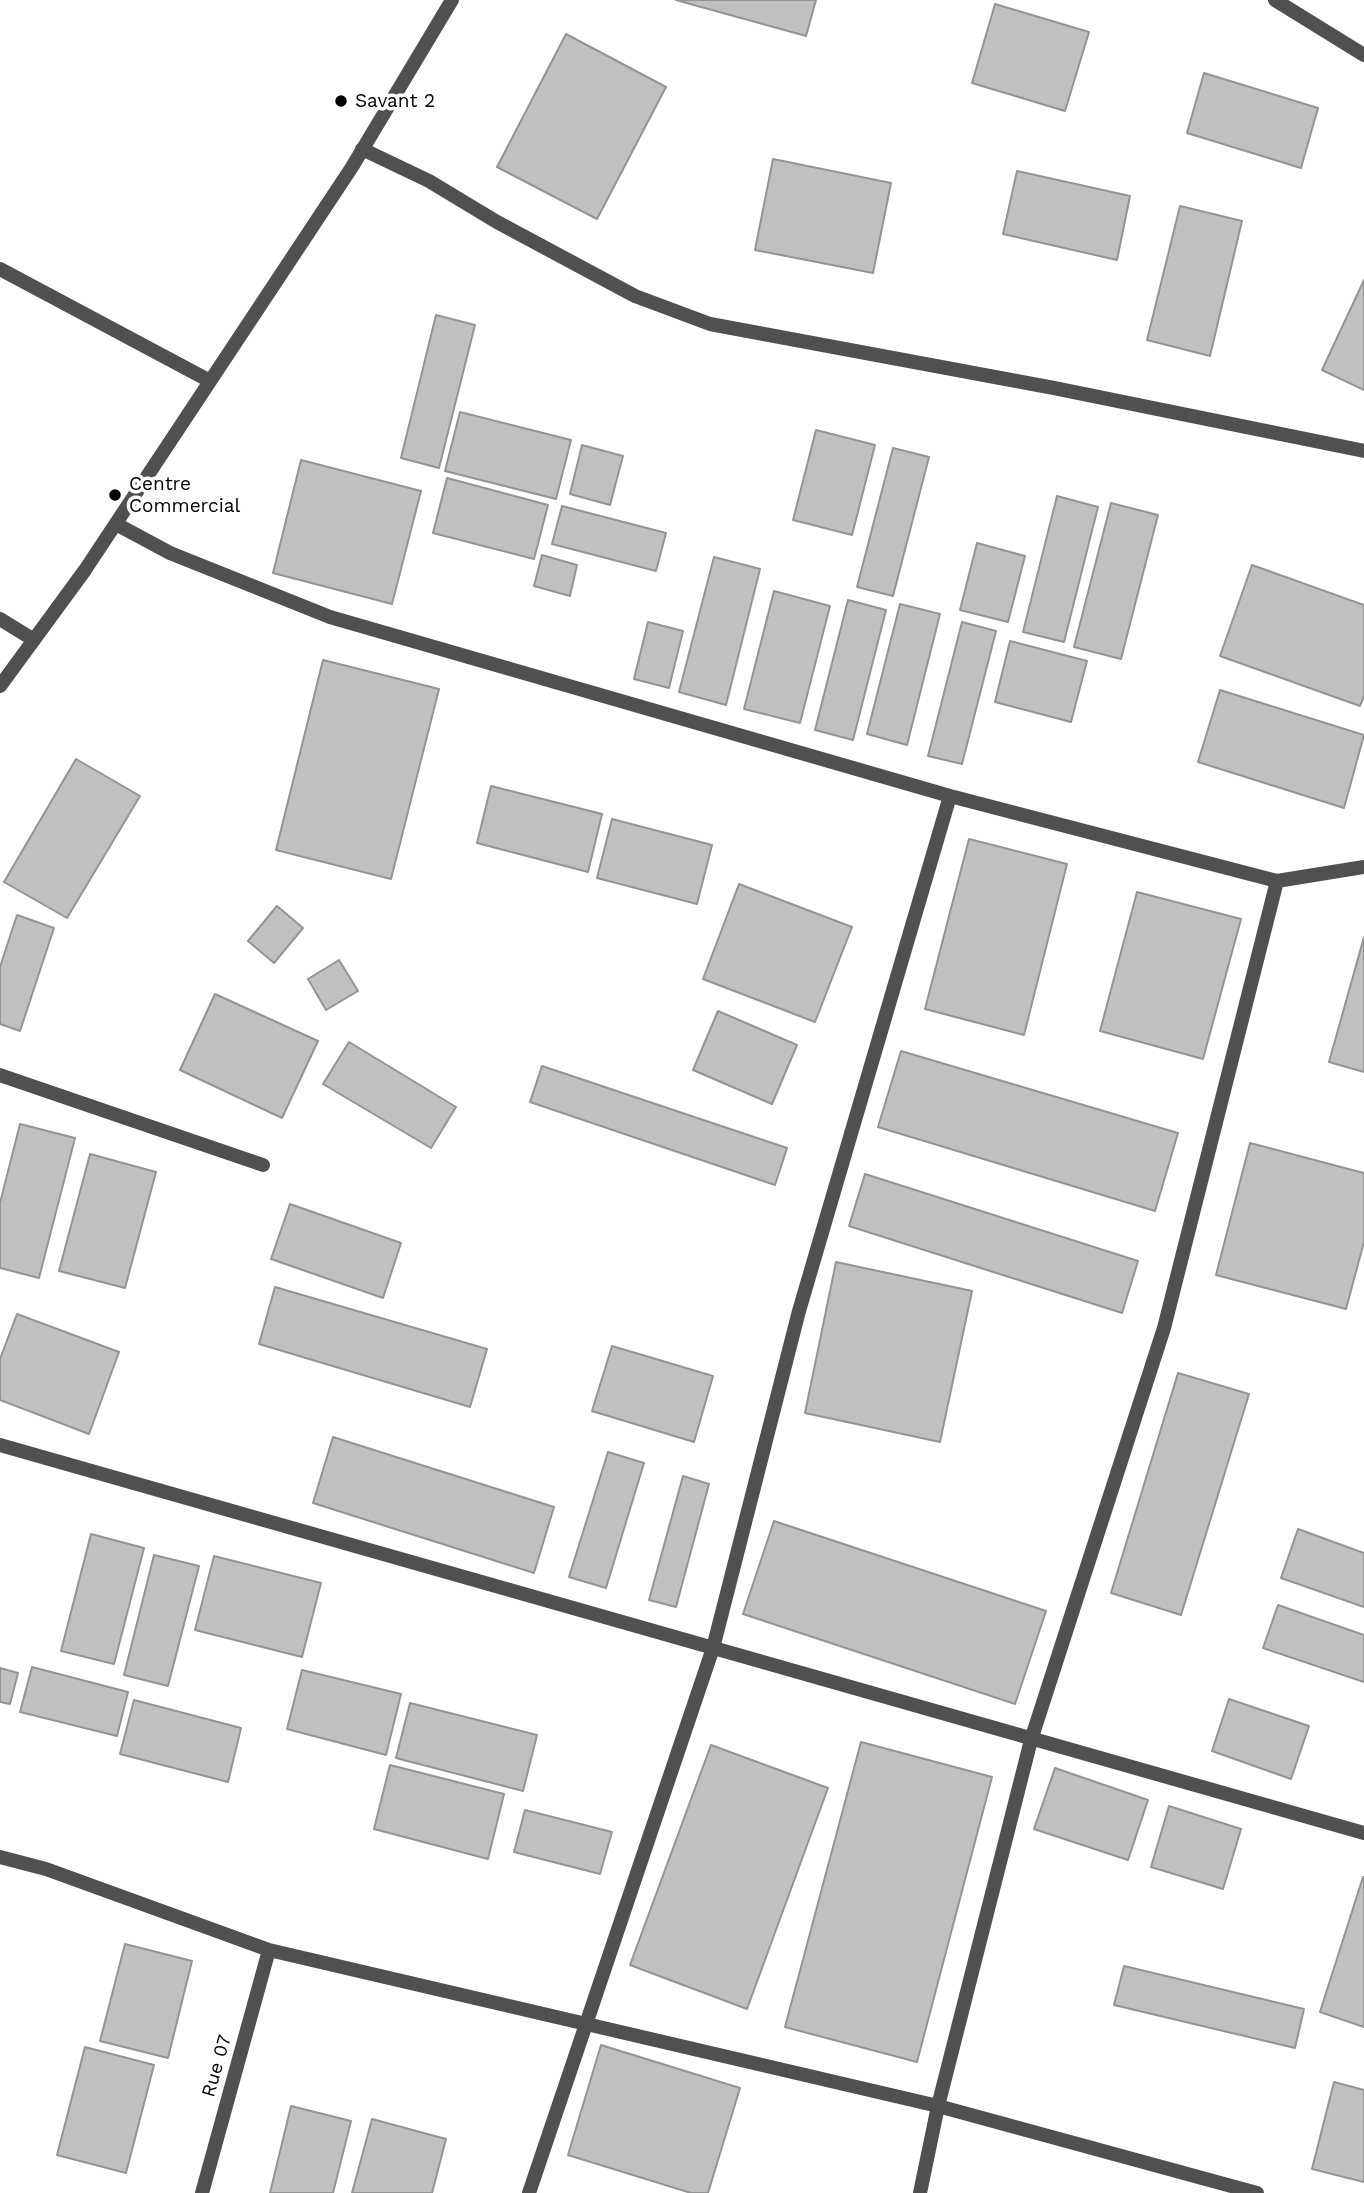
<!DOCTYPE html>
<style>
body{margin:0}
canvas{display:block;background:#fff}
</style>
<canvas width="1364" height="2193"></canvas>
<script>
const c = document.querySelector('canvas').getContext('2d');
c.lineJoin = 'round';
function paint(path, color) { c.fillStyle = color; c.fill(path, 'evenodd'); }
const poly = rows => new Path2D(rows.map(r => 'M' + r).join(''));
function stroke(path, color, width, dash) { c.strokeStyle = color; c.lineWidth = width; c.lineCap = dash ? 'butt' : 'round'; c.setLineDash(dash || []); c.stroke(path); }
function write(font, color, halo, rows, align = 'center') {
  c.font = font + ' "Work Sans",sans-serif'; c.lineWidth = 7; c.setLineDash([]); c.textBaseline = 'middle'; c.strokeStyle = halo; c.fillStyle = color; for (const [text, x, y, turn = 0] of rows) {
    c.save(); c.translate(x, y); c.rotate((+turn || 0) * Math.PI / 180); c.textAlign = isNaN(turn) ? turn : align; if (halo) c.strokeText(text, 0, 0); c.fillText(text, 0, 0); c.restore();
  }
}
const building = poly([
 [676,0,816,0,806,36,676,0],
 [995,4,1089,32,1065,111,972,83,995,4],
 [566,34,666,87,597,219,497,167,566,34],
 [1204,73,1318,108,1301,168,1187,133,1204,73],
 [773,159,891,183,873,273,755,250,773,159],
 [1017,171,1130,196,1117,260,1003,234,1017,171],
 [1180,206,1242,221,1210,356,1147,340,1180,206],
 [1364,280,1364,390,1322,370,1364,280],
 [436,315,475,325,439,468,401,458,436,315],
 [460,412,571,440,556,499,445,471,460,412],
 [816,430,875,445,852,535,793,520,816,430],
 [582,445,623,456,610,505,570,494,582,445],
 [893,448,929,457,893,596,857,587,893,448],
 [301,460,421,491,392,604,273,573,301,460],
 [447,478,548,505,534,559,433,533,447,478],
 [1057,496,1098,507,1064,642,1023,632,1057,496],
 [1111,503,1158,515,1121,659,1074,647,1111,503],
 [562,506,666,533,656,571,552,544,562,506],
 [977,543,1025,556,1008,622,960,610,977,543],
 [542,555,577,565,570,596,534,586,542,555],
 [714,557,760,569,726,705,679,692,714,557],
 [1252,565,1364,605,1364,696,1360,706,1220,656,1252,565],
 [774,591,830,606,800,723,744,709,774,591],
 [848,600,886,610,853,740,815,730,848,600],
 [900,604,940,614,907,745,867,734,900,604],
 [648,622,683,631,669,688,634,679,648,622],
 [962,622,996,631,962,764,928,756,962,622],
 [1010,641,1087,661,1071,722,995,702,1010,641],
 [323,660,439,689,391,879,276,850,323,660],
 [1220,690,1364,735,1344,808,1198,762,1220,690],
 [76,759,140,796,67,918,4,882,76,759],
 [491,786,602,814,588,872,477,843,491,786],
 [612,819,712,845,697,904,597,878,612,819],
 [969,839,1067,864,1024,1035,925,1009,969,839],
 [739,884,852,927,815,1022,703,979,739,884],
 [1137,892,1241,919,1203,1059,1100,1031,1137,892],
 [277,906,303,928,274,963,248,941,277,906],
 [17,915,54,928,20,1031,0,1024,0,967,17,915],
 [1364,937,1364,1072,1329,1062,1364,937],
 [339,960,358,991,326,1010,308,979,339,960],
 [215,994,318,1041,282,1118,180,1070,215,994],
 [718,1011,797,1045,772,1104,693,1070,718,1011],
 [349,1042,456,1107,431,1148,323,1084,349,1042],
 [901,1051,1178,1133,1155,1211,878,1127,901,1051],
 [542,1066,787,1148,775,1185,530,1102,542,1066],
 [20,1124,75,1138,39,1278,0,1268,0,1203,20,1124],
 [1250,1143,1364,1173,1364,1242,1346,1309,1216,1275,1250,1143],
 [90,1154,156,1172,125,1288,59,1271,90,1154],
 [865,1174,1138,1261,1122,1313,849,1226,865,1174],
 [290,1204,401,1243,383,1298,271,1259,290,1204],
 [836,1262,972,1291,940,1442,805,1413,836,1262],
 [275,1287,487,1349,470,1407,259,1344,275,1287],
 [17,1314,119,1352,89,1434,0,1400,0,1359,17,1314],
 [612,1346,713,1376,694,1442,592,1411,612,1346],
 [1178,1373,1249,1394,1181,1615,1111,1593,1178,1373],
 [333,1437,554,1507,534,1573,313,1503,333,1437],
 [608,1452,644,1463,606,1588,569,1577,608,1452],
 [683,1476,709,1484,676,1607,649,1600,683,1476],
 [774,1521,1046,1611,1015,1704,743,1614,774,1521],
 [1298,1529,1364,1553,1364,1607,1281,1578,1298,1529],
 [91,1534,144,1548,114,1664,61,1651,91,1534],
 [154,1555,199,1566,168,1686,124,1675,154,1555],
 [214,1556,321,1583,302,1657,195,1630,214,1556],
 [1278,1605,1364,1635,1364,1682,1263,1648,1278,1605],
 [32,1667,128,1692,117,1736,20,1712,32,1667],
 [0,1668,18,1673,10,1704,0,1702,0,1668],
 [302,1670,401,1694,386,1755,287,1729,302,1670],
 [1229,1699,1309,1726,1291,1779,1212,1751,1229,1699],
 [134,1700,241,1728,228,1782,120,1754,134,1700],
 [410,1703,537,1735,523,1791,396,1758,410,1703],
 [861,1742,992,1777,917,2062,785,2027,861,1742],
 [711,1745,828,1788,747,2009,630,1965,711,1745],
 [390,1765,504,1794,488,1859,374,1829,390,1765],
 [1055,1768,1148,1800,1128,1860,1034,1829,1055,1768],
 [1169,1806,1241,1829,1223,1889,1151,1867,1169,1806],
 [525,1810,612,1832,600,1874,514,1852,525,1810],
 [1363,1877,1364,1877,1364,2027,1320,2012,1363,1877],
 [125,1944,192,1961,168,2058,100,2041,125,1944],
 [1124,1966,1304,2009,1295,2048,1114,2005,1124,1966],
 [601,2045,740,2088,708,2193,691,2193,568,2155,601,2045],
 [85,2047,154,2065,126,2173,57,2155,85,2047],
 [1334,2082,1364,2090,1364,2182,1312,2169,1334,2082],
 [291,2106,351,2121,333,2193,270,2193,291,2106],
 [372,2119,446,2139,432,2193,352,2193,372,2119]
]);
paint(building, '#c0c0c0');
stroke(building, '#949494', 2);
stroke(poly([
 [1275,0,1364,55],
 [362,149,429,181,497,222,635,296,710,324,1054,388,1364,451],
 [0,269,210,381],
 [116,524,170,553,330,617,950,796,1277,881,1364,867],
 [0,619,34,640],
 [0,686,85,570,352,167,452,0],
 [0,1075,263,1165],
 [0,1445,1364,1833],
 [0,1857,46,1869,269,1950,938,2106,1257,2193],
 [202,2193,269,1950],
 [529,2193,713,1648,799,1311,950,796],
 [920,2193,938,2106,1031,1740,1164,1328,1277,881]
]), '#505050', 14);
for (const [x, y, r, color] of [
 [341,101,7,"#000"],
 [115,495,7,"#000"]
]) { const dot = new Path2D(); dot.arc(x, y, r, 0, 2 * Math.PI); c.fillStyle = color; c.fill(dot); stroke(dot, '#fff', 2.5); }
write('19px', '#000', '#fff', [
 ["Savant 2",355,101],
 ["Centre",129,484],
 ["Commercial",129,506]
], 'left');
write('19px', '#000', '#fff', [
 ["Rue 07",217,2066,-74]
]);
</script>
